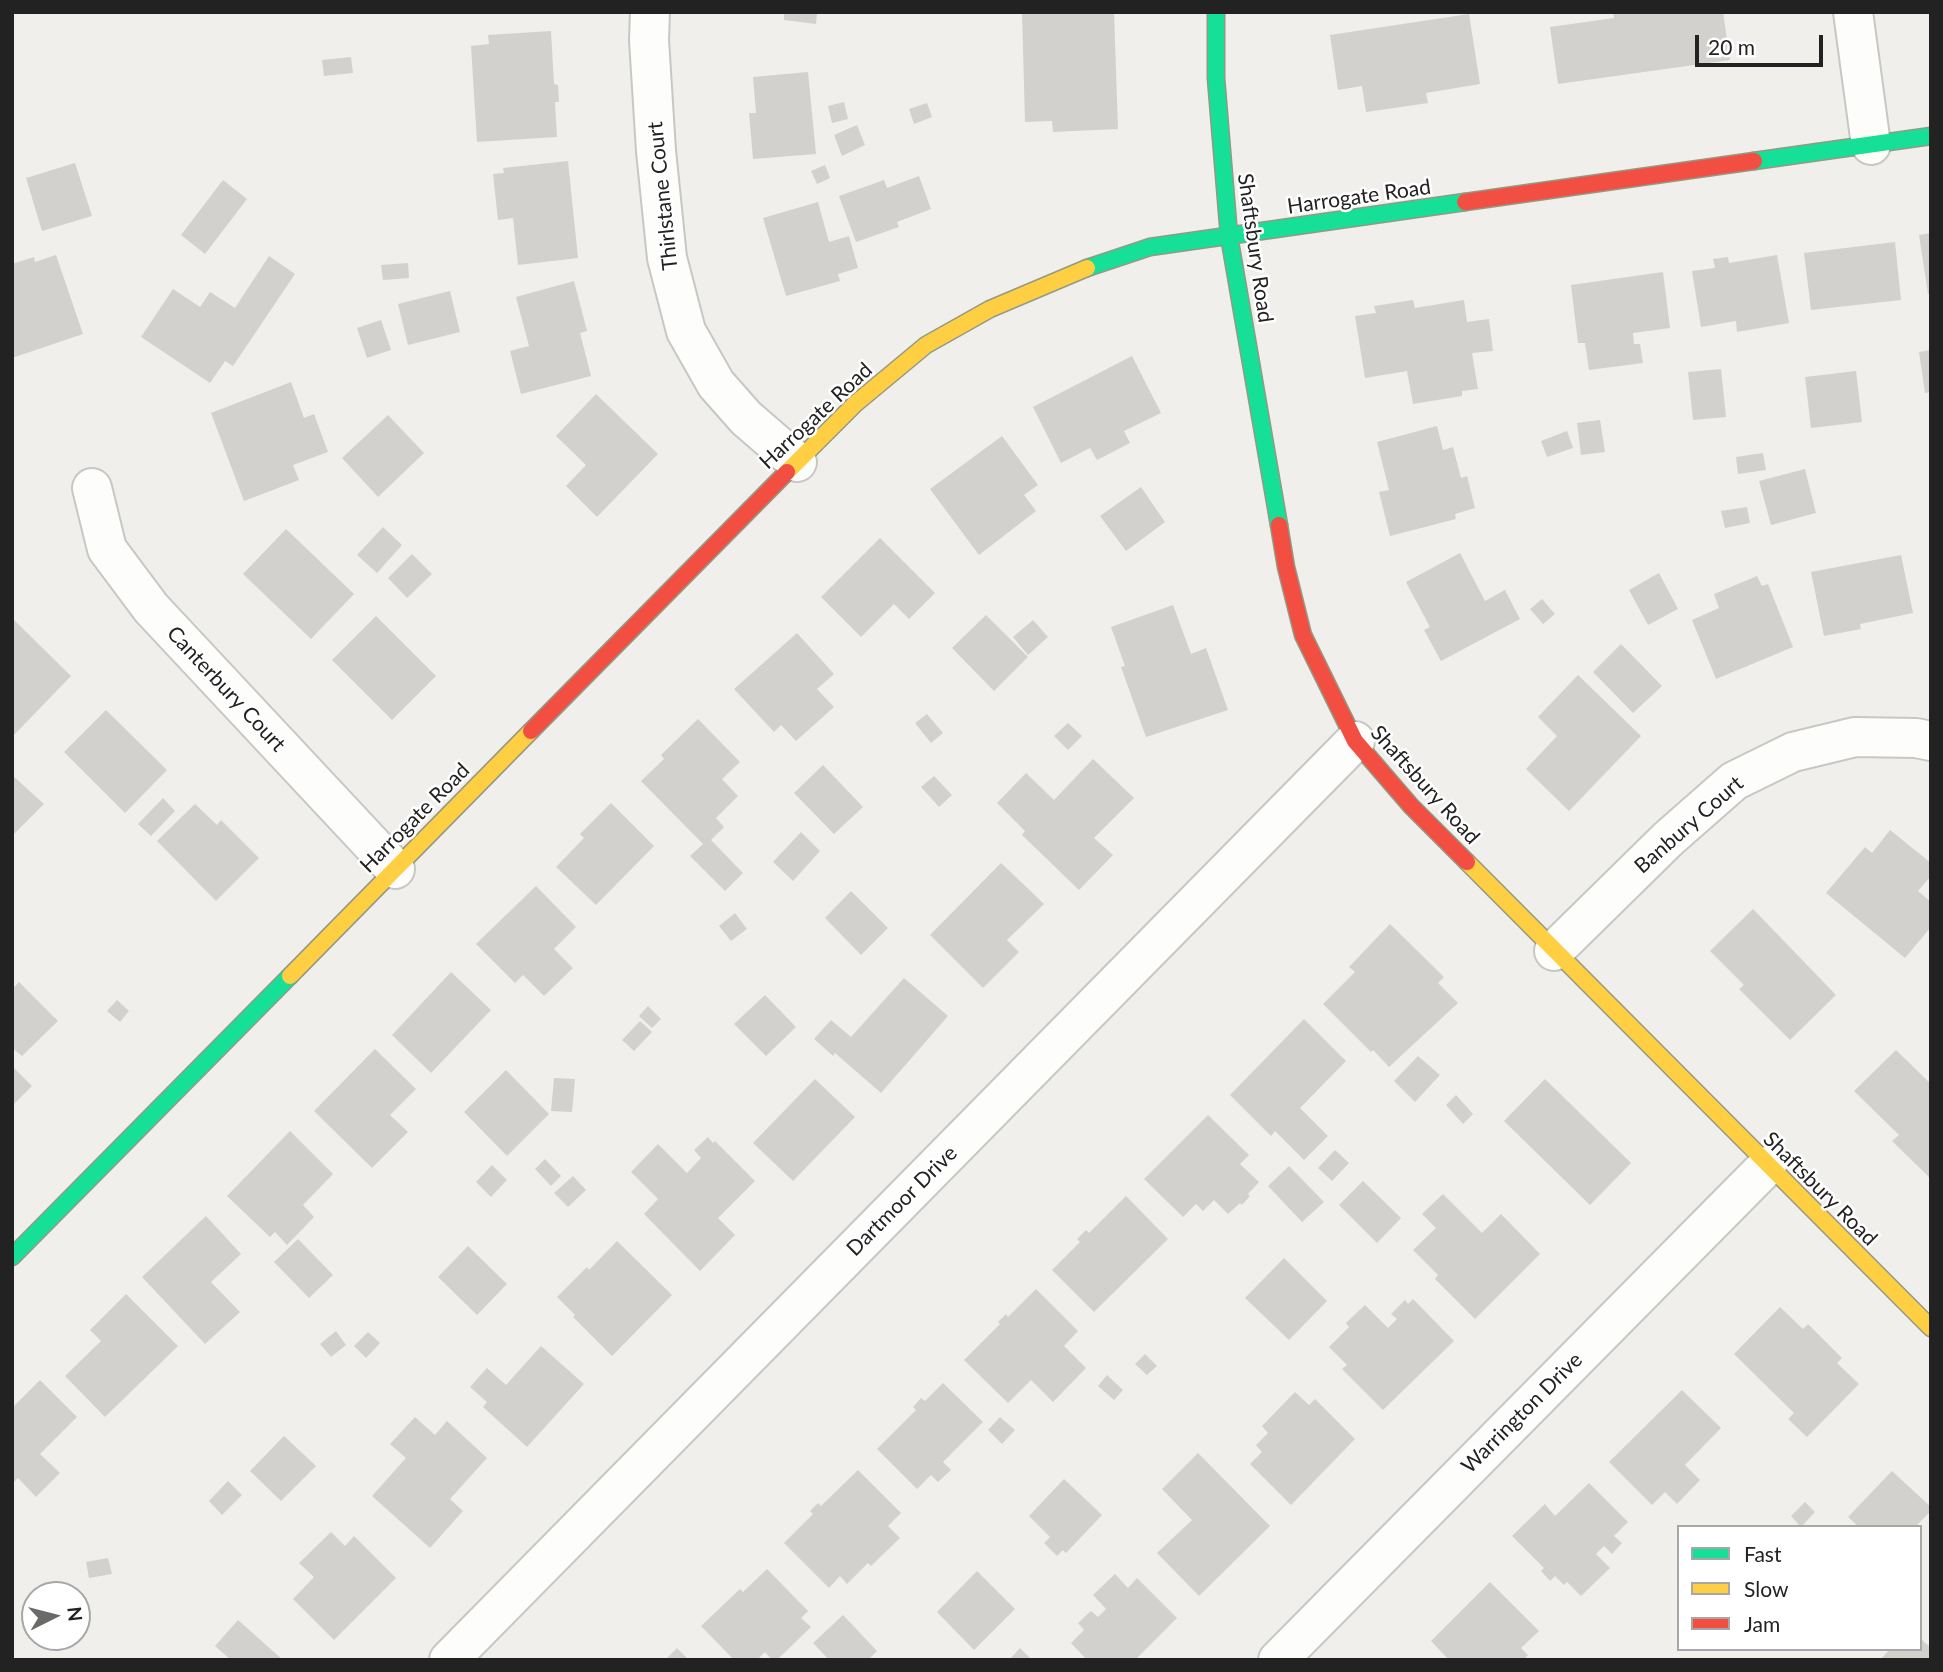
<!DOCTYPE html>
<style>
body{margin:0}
#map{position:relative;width:1943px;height:1672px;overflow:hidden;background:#f0efeb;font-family:Lato,sans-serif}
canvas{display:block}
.frame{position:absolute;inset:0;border:14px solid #222;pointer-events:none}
.legend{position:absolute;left:1677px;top:1525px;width:245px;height:126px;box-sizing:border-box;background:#fff;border:2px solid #a7a7a7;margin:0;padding:9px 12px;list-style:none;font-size:21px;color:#222}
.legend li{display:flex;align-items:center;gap:14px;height:35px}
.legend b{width:35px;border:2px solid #a7a7a7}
.north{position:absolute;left:21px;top:1581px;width:70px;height:70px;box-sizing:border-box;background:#fff;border:2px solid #a7a7a7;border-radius:50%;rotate:84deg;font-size:19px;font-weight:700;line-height:28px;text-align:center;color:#222}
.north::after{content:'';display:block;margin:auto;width:24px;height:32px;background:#6a6a68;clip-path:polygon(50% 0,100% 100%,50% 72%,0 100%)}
.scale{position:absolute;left:1695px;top:35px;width:128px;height:32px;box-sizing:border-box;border:4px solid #222;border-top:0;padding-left:9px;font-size:21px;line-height:24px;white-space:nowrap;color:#222;-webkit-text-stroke:5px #fff;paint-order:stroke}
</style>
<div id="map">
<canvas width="1943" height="1672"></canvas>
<div class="frame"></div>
<ul class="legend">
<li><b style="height:9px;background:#16e098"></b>Fast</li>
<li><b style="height:9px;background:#ffcf43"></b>Slow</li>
<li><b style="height:9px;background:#f24e42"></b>Jam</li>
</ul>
<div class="north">N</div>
<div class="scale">20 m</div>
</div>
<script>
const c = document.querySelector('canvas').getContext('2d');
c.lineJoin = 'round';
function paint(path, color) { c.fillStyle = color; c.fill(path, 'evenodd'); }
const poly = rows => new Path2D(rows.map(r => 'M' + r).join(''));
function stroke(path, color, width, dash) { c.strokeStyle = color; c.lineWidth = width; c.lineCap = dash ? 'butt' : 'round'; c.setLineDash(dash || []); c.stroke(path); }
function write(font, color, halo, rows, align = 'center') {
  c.font = font + ' Lato,sans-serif'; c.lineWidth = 5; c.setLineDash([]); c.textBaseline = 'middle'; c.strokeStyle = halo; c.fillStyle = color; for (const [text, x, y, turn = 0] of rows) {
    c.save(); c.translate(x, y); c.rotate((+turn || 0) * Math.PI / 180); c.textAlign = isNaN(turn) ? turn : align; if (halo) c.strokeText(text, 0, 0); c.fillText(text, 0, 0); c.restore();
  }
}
paint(poly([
 [784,12,817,12,816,24,784,20],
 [1022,12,1114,12,1118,129,1053,132,1052,121,1025,122],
 [1613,12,1723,12,1730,60,1558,84,1550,27,1614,18],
 [1469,14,1480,84,1426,93,1428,103,1366,112,1362,86,1338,90,1330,35],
 [551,31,554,84,558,85,559,102,555,102,557,137,477,142,471,46,489,44,488,35],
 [351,57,353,73,324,76,322,60],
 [808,72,816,154,753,159,749,113,756,113,753,77],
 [844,102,848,119,832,123,828,106],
 [927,103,932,117,914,124,909,109],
 [857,125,865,145,842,156,834,135],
 [568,161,578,258,518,265,513,218,498,220,493,174,504,173,503,168],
 [75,163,92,216,42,231,26,178],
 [825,165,830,178,817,184,811,171],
 [919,176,931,209,897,222,899,227,856,242,839,196,884,180,887,188],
 [223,180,247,199,205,254,181,235],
 [818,202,829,242,849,236,858,268,838,274,840,281,786,296,763,218],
 [1931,233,1931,293,1928,294,1919,235],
 [1895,242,1901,300,1811,310,1804,253],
 [56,255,83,334,12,358,12,264,34,257,35,262],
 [1777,255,1789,323,1737,332,1736,321,1701,327,1692,271,1715,268,1713,259,1728,257,1729,263],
 [269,256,295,274,233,366,225,361,210,383,141,337,173,289,200,307,210,292,235,308],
 [408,263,409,278,383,280,381,265],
 [1663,272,1670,328,1633,333,1634,344,1640,344,1643,363,1589,370,1585,343,1578,343,1571,285],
 [574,281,587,331,580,333,591,376,521,394,510,351,529,346,516,297],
 [450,291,460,332,408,345,398,304],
 [1413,300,1415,308,1464,300,1467,322,1489,319,1493,351,1472,353,1478,389,1462,391,1462,396,1413,404,1407,371,1365,378,1355,316,1376,313,1374,306],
 [381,320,391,350,367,358,357,328],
 [1931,350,1931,392,1925,393,1919,352],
 [1132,356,1161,413,1124,431,1130,443,1097,460,1090,448,1061,463,1033,407],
 [1721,369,1726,417,1693,420,1688,372],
 [1856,371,1862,422,1811,428,1805,377],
 [291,382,304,418,314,414,328,452,293,465,299,480,244,501,211,413],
 [596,394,658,454,597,517,566,486,586,465,556,436],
 [388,415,424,453,378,497,342,458],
 [1600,420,1605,452,1581,455,1577,423],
 [1437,426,1443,450,1453,447,1461,478,1467,476,1475,508,1455,514,1456,519,1390,536,1379,492,1389,490,1377,442],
 [1567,431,1573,448,1547,457,1541,441],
 [1002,436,1038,485,1024,495,1036,511,979,555,930,489],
 [1763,453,1766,470,1738,474,1736,457],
 [1805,469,1816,513,1771,525,1759,481],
 [1141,487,1165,522,1126,551,1100,516],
 [1747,507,1750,523,1725,528,1721,511],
 [383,527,402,545,377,573,357,555],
 [286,529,354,594,311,639,243,574],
 [880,538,935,593,909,619,894,604,861,637,821,597],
 [1460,553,1485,601,1505,590,1520,619,1441,661,1424,630,1430,627,1406,582],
 [412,554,432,574,407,598,388,578],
 [1901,555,1913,613,1860,624,1861,629,1824,636,1811,572],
 [1659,573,1678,609,1648,625,1629,590],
 [1757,576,1762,586,1768,584,1793,647,1716,679,1692,620,1719,608,1714,594],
 [1542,599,1555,614,1543,624,1530,609],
 [1173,605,1191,654,1206,648,1228,710,1146,737,1121,667,1125,666,1111,627],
 [986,615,1028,657,994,691,952,648],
 [376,616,436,676,392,720,332,660],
 [12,618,71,676,14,735,12,733],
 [1033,620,1048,637,1028,655,1013,637],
 [797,633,834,674,817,689,834,707,796,741,781,725,774,732,734,689],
 [1621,644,1662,686,1633,713,1593,672],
 [1578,675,1641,736,1569,811,1526,769,1557,736,1538,717],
 [106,710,167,770,125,813,64,752],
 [927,714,943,733,931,743,915,723],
 [698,719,740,762,722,779,738,796,716,818,724,827,711,840,743,873,725,891,690,856,703,844,641,781,664,759,661,755],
 [1068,723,1082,736,1068,750,1054,736],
 [1093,759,1134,798,1094,838,1113,855,1079,890,1022,835,1025,831,997,803,1026,773,1054,800],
 [823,765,863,807,834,834,794,793],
 [12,775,44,804,12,836],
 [934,776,952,795,939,807,921,787],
 [163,798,175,811,151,836,138,824],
 [611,803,654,846,596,905,556,867,584,838,580,834],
 [195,804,217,825,221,820,259,858,216,901,157,841],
 [1890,830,1931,863,1931,876,1918,891,1931,902,1931,927,1905,958,1826,893,1865,847,1872,853],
 [801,832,820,851,793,881,773,862],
 [1001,863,1044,904,1007,940,1019,952,983,988,930,935],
 [536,886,576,927,554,949,573,968,544,996,523,975,515,983,476,944],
 [851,891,888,928,861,955,825,918],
 [1753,909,1836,995,1790,1040,1739,989,1744,985,1710,951],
 [735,913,747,929,731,941,719,926],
 [1390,924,1444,977,1438,983,1458,1003,1389,1067,1373,1050,1371,1052,1323,1004,1355,972,1349,967],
 [451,972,491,1010,431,1073,392,1035],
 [904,978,948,1016,881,1093,835,1053,833,1056,814,1039,831,1020,851,1037],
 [19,982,58,1021,22,1056,12,1048,12,989],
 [765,995,796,1027,766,1056,734,1024],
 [117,1000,129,1011,120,1022,107,1011],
 [648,1006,661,1019,652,1028,639,1016],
 [1304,1019,1346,1061,1300,1108,1328,1136,1304,1160,1275,1131,1271,1136,1230,1095],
 [640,1021,652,1032,634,1051,622,1040],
 [375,1049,416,1089,390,1115,408,1132,372,1168,314,1111],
 [1896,1050,1931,1084,1931,1179,1892,1141,1899,1135,1854,1091],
 [1418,1056,1440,1075,1415,1102,1394,1081],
 [12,1066,32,1086,12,1106],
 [506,1070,549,1114,507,1156,464,1112],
 [554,1078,575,1079,572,1112,551,1111],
 [815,1079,855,1117,793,1181,753,1143],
 [1545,1079,1631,1163,1590,1205,1504,1121],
 [1456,1095,1473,1114,1463,1124,1446,1105],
 [1208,1115,1249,1155,1240,1164,1259,1182,1248,1194,1250,1196,1242,1205,1240,1203,1228,1214,1214,1200,1203,1211,1196,1204,1183,1217,1144,1179],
 [290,1131,333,1174,303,1205,314,1217,287,1245,275,1232,270,1237,227,1196],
 [708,1137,713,1143,715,1141,755,1181,718,1218,735,1235,700,1271,644,1214,658,1199,631,1172,658,1144,687,1173,701,1158,694,1150],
 [1335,1150,1349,1163,1332,1181,1318,1168],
 [545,1159,561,1176,551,1186,535,1169],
 [492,1165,507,1180,491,1197,476,1182],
 [1289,1166,1324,1202,1302,1222,1268,1186],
 [573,1176,586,1190,568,1207,554,1193],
 [1363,1181,1401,1218,1377,1243,1339,1205],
 [1443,1194,1482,1233,1501,1214,1540,1254,1475,1319,1435,1279,1438,1275,1413,1250,1436,1228,1422,1214],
 [1126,1196,1168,1239,1094,1312,1052,1270,1080,1242,1077,1239,1086,1230,1089,1233],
 [206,1216,241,1254,211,1282,240,1312,205,1344,142,1277],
 [298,1239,333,1275,309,1298,274,1262],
 [617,1241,672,1295,612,1356,573,1317,575,1315,557,1297,587,1267,589,1270],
 [468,1246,507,1284,477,1315,438,1277],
 [1284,1258,1327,1301,1289,1340,1245,1298],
 [1036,1289,1078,1331,1064,1346,1086,1368,1053,1402,1031,1380,1008,1403,964,1360,1000,1324,998,1322,1006,1314,1008,1317],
 [126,1294,178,1346,105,1417,65,1376,101,1341,90,1330],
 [1413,1299,1454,1341,1383,1410,1342,1369,1347,1365,1329,1347,1349,1327,1346,1323,1365,1305,1388,1328,1397,1319,1391,1314,1405,1300,1408,1304],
 [1780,1307,1803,1329,1808,1324,1842,1358,1837,1363,1859,1384,1807,1437,1788,1419,1794,1413,1734,1354],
 [336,1331,346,1345,331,1357,320,1344],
 [368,1332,380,1343,366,1358,354,1346],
 [541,1346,584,1384,527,1447,483,1407,487,1402,470,1387,487,1368,506,1385],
 [1145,1354,1157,1366,1147,1375,1135,1364],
 [1107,1375,1123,1390,1114,1400,1098,1386],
 [40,1380,77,1417,40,1454,60,1473,36,1497,18,1478,14,1482,12,1480,12,1408],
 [943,1383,983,1422,943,1462,951,1470,938,1482,931,1475,917,1489,877,1449,916,1410,913,1407,921,1398,925,1401],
 [1682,1390,1721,1428,1685,1465,1700,1480,1677,1504,1665,1492,1652,1505,1609,1462],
 [1295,1392,1309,1405,1315,1399,1355,1439,1291,1505,1250,1464,1262,1452,1256,1445,1268,1433,1262,1426],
 [415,1417,435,1435,447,1421,487,1458,450,1499,463,1511,430,1548,372,1496,406,1458,390,1444],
 [1000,1417,1015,1430,1002,1444,988,1430],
 [284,1436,316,1466,281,1501,250,1471],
 [1198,1453,1270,1526,1199,1596,1157,1553,1192,1520,1162,1489],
 [858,1470,901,1513,888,1526,900,1538,871,1566,868,1563,847,1584,840,1576,829,1588,784,1543,813,1514,810,1511,818,1503,821,1506],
 [1892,1471,1931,1507,1931,1511,1915,1527,1859,1527,1848,1517],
 [1064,1479,1102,1515,1066,1553,1063,1550,1057,1556,1044,1543,1050,1537,1029,1516],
 [228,1481,242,1495,222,1515,209,1501],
 [1589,1483,1628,1522,1614,1536,1622,1543,1612,1554,1604,1546,1596,1554,1610,1568,1581,1596,1567,1582,1564,1585,1555,1576,1550,1581,1541,1571,1544,1568,1512,1536,1545,1504,1555,1516],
 [1805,1502,1815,1512,1801,1527,1791,1516],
 [331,1532,345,1546,354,1536,396,1578,334,1640,293,1599,314,1577,299,1563],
 [108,1558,112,1574,89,1578,86,1562],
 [767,1569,808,1611,801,1618,811,1627,777,1660,772,1660,765,1652,757,1660,734,1660,701,1626,740,1589,743,1592],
 [977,1571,1015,1609,974,1650,937,1612],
 [1115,1574,1128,1588,1137,1578,1177,1618,1135,1660,1087,1660,1071,1643,1084,1630,1078,1623,1091,1611,1098,1617,1106,1609,1093,1595],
 [1490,1582,1539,1631,1521,1648,1528,1655,1524,1660,1449,1660,1431,1641],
 [843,1615,877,1651,868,1660,829,1660,813,1643],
 [238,1620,283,1660,231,1660,215,1646],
 [1920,1638,1931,1648,1931,1660,1880,1660,1890,1649,1920,1649],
 [677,1648,689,1660,665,1660],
 [1020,1648,1032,1660,1009,1660]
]), '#d3d1ce');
const street = poly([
 [650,12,649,40,656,151,667,258,686,331,716,384,746,418,797,462],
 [1853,12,1871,145],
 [92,488,107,549,151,608,395,869],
 [1554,951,1668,839,1734,781,1793,752,1855,737,1916,738,1931,741],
 [449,1660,1355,741],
 [1278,1660,1767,1166]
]);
const fast = poly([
 [1216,12,1216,78,1229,236,1279,525],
 [1754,161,1931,136],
 [1087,268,1150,247,1465,202],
 [12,1257,290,976]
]);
const slow = poly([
 [787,472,855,404,926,345,990,309,1087,268],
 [1467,862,1931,1328],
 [290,976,531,731]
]);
const jam = poly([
 [1465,202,1754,161],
 [1279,525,1286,567,1303,635,1355,741,1411,806,1467,862],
 [531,731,787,472]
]);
stroke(street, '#c7c7c5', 42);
stroke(fast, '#949984', 19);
stroke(slow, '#949984', 19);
stroke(jam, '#949984', 19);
stroke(street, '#fdfdfc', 38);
stroke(fast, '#16e098', 16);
stroke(slow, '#ffcf43', 16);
stroke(jam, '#f24e42', 16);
write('21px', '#222', '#fff', [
 ["Thirlstane Court",663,196,-96],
 ["Harrogate Road",1359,197,-8],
 ["Shaftsbury Road",1255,248,82],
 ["Harrogate Road",816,416,-43],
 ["Canterbury Court",226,689,47],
 ["Shaftsbury Road",1425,785,48],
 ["Harrogate Road",415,818,-45],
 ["Banbury Court",1689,825,-41],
 ["Shaftsbury Road",1820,1189,45],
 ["Dartmoor Drive",902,1201,-45],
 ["Warrington Drive",1522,1413,-45]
]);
</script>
